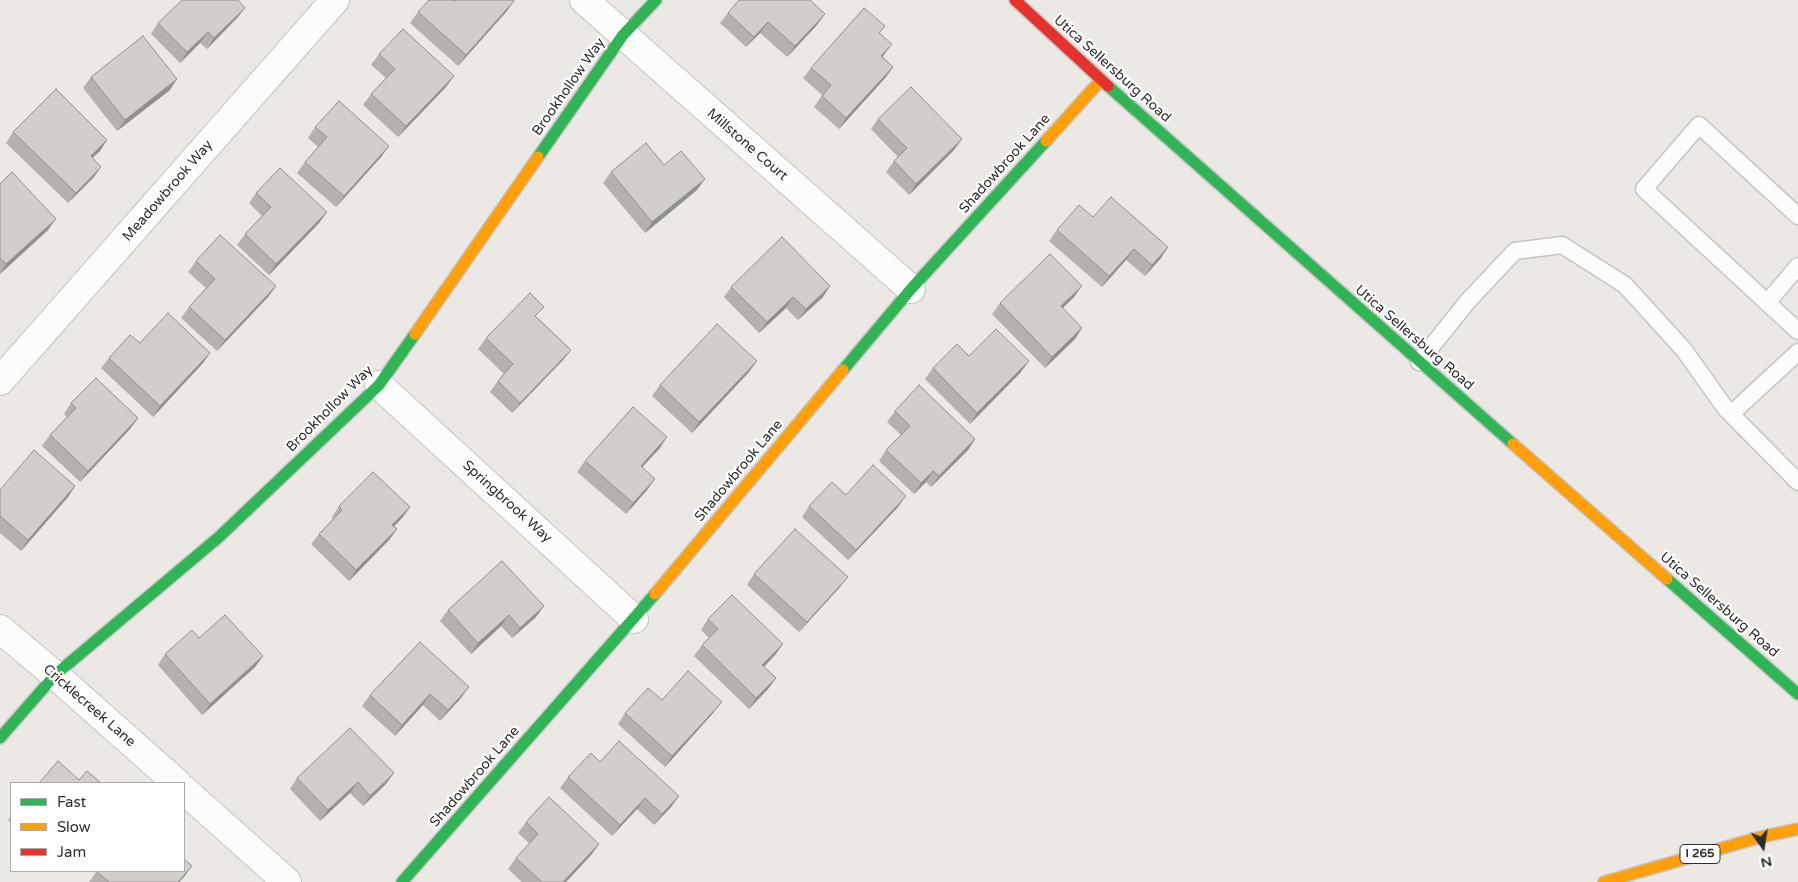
<!DOCTYPE html>
<style>
body{margin:0}
#map{position:relative;width:1798px;height:882px;overflow:hidden;background:#ece8e4;font-family:"Varela Round",sans-serif}
canvas{display:block}
.legend{position:absolute;left:10px;top:782px;width:175px;height:90px;box-sizing:border-box;background:#fff;border:1px solid #ababab;margin:0;padding:6px 9px;list-style:none;font-size:15px;color:#2e2e2e}
.legend li{display:flex;align-items:center;gap:10px;height:25px}
.legend b{width:25px;border:1px solid #ababab}
.north{position:absolute;left:1738px;top:822px;width:50px;height:50px;-webkit-text-stroke:4px #fff;paint-order:stroke;rotate:167deg;font-size:14px;font-weight:700;line-height:20px;text-align:center;color:#2e2e2e}
.north::after{content:'';display:block;margin:auto;width:18px;height:22px;background:#2e2e2e;clip-path:polygon(50% 0,100% 100%,50% 72%,0 100%)}
</style>
<div id="map">
<canvas width="1798" height="882"></canvas>
<ul class="legend">
<li><b style="height:6px;background:#30b455"></b>Fast</li>
<li><b style="height:6px;background:#ff9f0a"></b>Slow</li>
<li><b style="height:6px;background:#e5322d"></b>Jam</li>
</ul>
<div class="north">N</div>
</div>
<script>
const c = document.querySelector('canvas').getContext('2d');
c.lineJoin = 'round';
const poly = rows => new Path2D(rows.map(r => 'M' + r).join(''));
function stroke(path, color, width, dash) { c.strokeStyle = color; c.lineWidth = width; c.lineCap = dash ? 'butt' : 'round'; c.setLineDash(dash || []); c.stroke(path); }
function paint(path, color) { c.fillStyle = color; c.fill(path, 'evenodd'); }
function write(font, color, halo, rows, align = 'center') {
  c.font = font + ' "Varela Round",sans-serif'; c.lineWidth = 4.5; c.setLineDash([]); c.textBaseline = 'middle'; c.strokeStyle = halo; c.fillStyle = color; for (const [text, x, y, turn = 0] of rows) {
    c.save(); c.translate(x, y); c.rotate((+turn || 0) * Math.PI / 180); c.textAlign = isNaN(turn) ? turn : align; if (halo) c.strokeText(text, 0, 0); c.fillText(text, 0, 0); c.restore();
  }
}
const lane = poly([
 [1798,216,1699,125,1644,189,1798,331],
 [1767,303,1798,266],
 [1419,362,1468,301,1515,251,1562,245,1625,285,1684,350,1726,409,1798,482],
 [1731,414,1798,352]
]);
const street = poly([
 [584,0,911,289],
 [0,381,335,0],
 [379,385,634,619],
 [0,629,55,675,177,783],
 [184,790,287,882]
]);
const fast = poly([
 [1108,86,1513,444],
 [538,157,623,35,656,0],
 [843,370,911,289,1046,141],
 [1667,579,1798,694],
 [0,738,55,675,219,537,379,385,415,334],
 [402,882,655,594]
]);
const slow = poly([
 [1046,141,1101,80],
 [415,334,538,157],
 [1513,444,1667,579],
 [655,594,843,370],
 [1604,882,1761,837,1798,829]
]);
const jam = poly([
 [1015,0,1108,86]
]);
stroke(lane, '#c5c4c5', 19);
stroke(street, '#c5c4c5', 30);
stroke(fast, '#c5c4c5', 14);
stroke(slow, '#c5c4c5', 14);
stroke(jam, '#c5c4c5', 14);
stroke(lane, '#fcfcfb', 16);
stroke(street, '#fcfcfb', 28);
stroke(fast, '#30b455', 11);
stroke(slow, '#ff9f0a', 11);
stroke(jam, '#e5322d', 11);
paint(poly([
 [455,1,507,11,458,66,410,23,418,12],
 [245,8,237,18,207,49,200,43,180,63,151,34,158,23],
 [728,13,817,25,787,57,760,33,746,47,720,23],
 [880,34,883,57,893,67,886,77,839,129,814,107,822,95,803,78,811,68],
 [379,54,446,87,398,137,363,105,371,94,386,78,371,65],
 [91,77,170,90,117,131,83,88],
 [878,119,954,150,909,195,886,172,894,161,898,157,871,129],
 [315,127,389,146,381,157,336,207,297,173,305,162,318,147,308,138],
 [13,132,107,140,100,151,92,158,94,177,68,203,6,143],
 [664,165,697,190,645,233,603,183,611,172],
 [0,184,48,230,0,274],
 [256,193,327,212,319,223,269,275,237,245,245,234,262,216,249,203],
 [1093,217,1161,258,1145,276,1126,260,1102,287,1049,241,1057,230],
 [196,261,276,286,268,297,217,351,181,318,189,307,206,288,188,272],
 [731,287,823,297,798,320,786,308,759,333,724,297],
 [1074,297,1063,308,1082,328,1075,339,1045,368,992,314,1000,303],
 [537,317,571,350,563,360,512,413,490,392,498,381,504,374,478,349,486,338],
 [140,343,210,353,203,363,153,417,101,368,109,358],
 [969,356,1021,372,970,424,925,379,933,368],
 [749,372,692,433,652,396,660,385],
 [71,403,138,418,130,429,80,482,42,446,50,435,67,417,64,414],
 [895,411,975,439,968,450,931,487,926,482,914,494,879,461,886,450,901,435,887,422],
 [660,448,642,467,647,490,626,514,577,472,585,461],
 [75,486,68,497,21,551,0,533,0,490],
 [846,495,898,507,848,560,802,517,809,506],
 [339,506,410,507,402,518,394,526,397,529,389,540,349,581,311,544,319,534,333,519,332,517],
 [754,574,840,587,799,632,747,585],
 [448,610,536,617,512,638,501,626,471,654,440,621],
 [708,619,783,644,775,655,764,667,776,678,768,689,749,709,694,656,702,645,709,638,701,630],
 [199,638,263,656,255,667,202,715,158,665,165,654],
 [420,642,461,698,440,721,423,705,395,736,362,706,370,695],
 [662,700,714,712,665,767,618,724,625,713],
 [600,762,679,796,671,807,654,825,637,809,612,836,560,788,568,777],
 [297,778,386,784,363,806,350,793,320,821,290,789],
 [11,815,11,823,8,820],
 [526,822,592,854,566,882,522,882,508,869,516,858,529,843,518,833],
 [192,866,179,882,89,882,97,871]
]), '#b4b1af');
paint(poly([
 [514,1,507,11,458,66,466,55],
 [245,8,237,18,207,49,214,38],
 [825,14,817,25,787,57,795,46],
 [768,22,760,33,746,47,754,37],
 [208,32,200,43,180,63,187,52],
 [892,44,884,55,874,67,881,56],
 [893,67,886,77,839,129,846,118],
 [454,76,446,87,398,137,406,126],
 [177,79,170,90,117,131,125,120],
 [962,139,954,150,909,195,916,184],
 [107,140,100,151,83,167,91,156],
 [389,146,381,157,336,207,344,196],
 [101,167,94,177,68,203,76,193],
 [705,179,697,190,645,233,652,222],
 [327,212,319,223,269,275,276,264],
 [56,219,48,230,0,274,6,264],
 [1168,247,1161,258,1145,276,1152,265],
 [1134,249,1126,260,1102,287,1109,276],
 [276,286,268,297,217,351,225,340],
 [830,286,823,297,798,320,806,309],
 [1082,286,1074,297,1053,317,1061,306],
 [793,297,786,308,759,333,767,322],
 [1082,328,1075,339,1045,368,1052,357],
 [571,350,563,360,512,413,520,403],
 [210,353,203,363,153,417,160,406],
 [757,361,749,372,692,433,699,422],
 [1029,361,1021,372,970,424,977,413],
 [138,418,130,429,80,482,88,471],
 [667,437,660,448,633,477,641,466],
 [975,439,968,450,931,487,939,476],
 [933,471,926,482,914,494,921,483],
 [655,479,647,490,626,514,633,503],
 [75,486,68,497,21,551,28,540],
 [906,496,898,507,848,560,856,550],
 [410,507,402,518,385,536,392,525],
 [397,529,389,540,349,581,356,570],
 [848,577,840,587,799,632,807,622],
 [544,606,536,617,512,638,520,628],
 [509,615,501,626,471,654,478,643],
 [783,644,775,655,755,676,762,665],
 [263,656,255,667,202,715,210,704],
 [776,678,768,689,749,709,756,698],
 [469,687,461,698,440,721,448,710],
 [430,694,423,705,395,736,402,725],
 [722,702,714,712,665,767,672,756],
 [394,773,386,784,363,806,370,796],
 [358,782,350,793,320,821,328,810],
 [679,796,671,807,654,825,662,814],
 [645,798,637,809,612,836,620,825],
 [599,844,592,854,566,882,563,882],
 [192,866,184,877,179,882,178,882]
]), '#92908e');
const building = poly([
 [182,0,238,0,245,8,214,38,208,32,187,52,158,23,182,0],
 [429,0,454,0,455,1,456,0,514,0,514,1,466,55,418,12,429,0],
 [739,0,810,0,825,14,795,46,768,22,754,37,728,13,739,0],
 [864,8,885,26,879,33,892,44,881,56,893,67,846,118,822,96,831,85,811,68,864,8],
 [403,29,454,76,406,126,371,94,395,69,379,54,403,29],
 [143,36,177,79,125,120,91,77,143,36],
 [911,87,962,139,916,184,894,161,907,148,878,119,911,87],
 [56,89,107,140,91,156,101,167,76,193,13,132,56,89],
 [339,101,389,146,344,196,305,162,327,137,315,127,339,101],
 [646,143,664,165,681,151,705,179,652,222,611,172,646,143],
 [280,168,327,212,276,264,245,234,271,207,256,193,280,168],
 [12,172,56,219,6,264,0,258,0,184,12,172],
 [1111,197,1168,247,1152,265,1134,249,1109,276,1057,230,1079,205,1093,217,1111,197],
 [220,235,276,286,225,340,189,307,215,279,196,261,220,235],
 [782,237,830,286,806,309,793,297,767,322,731,287,782,237],
 [1050,254,1082,286,1061,306,1082,328,1052,357,1000,303,1050,254],
 [530,293,544,307,535,316,571,350,520,403,498,381,513,364,486,338,530,293],
 [168,313,210,353,160,406,109,358,130,335,140,343,168,313],
 [717,324,757,361,699,422,660,385,717,324],
 [996,329,1029,361,977,413,933,368,957,344,969,356,996,329],
 [96,378,138,418,88,471,50,435,76,408,71,403,96,378],
 [919,385,975,439,939,476,933,471,921,483,886,450,910,426,895,411,919,385],
 [633,407,667,437,641,466,655,479,633,503,585,461,633,407],
 [34,450,75,486,28,540,0,516,0,490,34,450],
 [873,465,906,496,856,550,809,506,832,482,846,495,873,465],
 [373,472,410,507,392,525,397,529,356,570,319,534,342,510,339,506,373,472],
 [795,529,848,577,807,622,754,574,795,529],
 [502,561,544,606,520,628,509,615,478,643,448,610,502,561],
 [732,595,783,644,762,665,776,678,756,698,702,645,718,629,708,619,732,595],
 [225,615,263,656,210,704,165,654,192,630,199,638,225,615],
 [420,642,469,687,448,710,430,694,402,725,370,695,420,642],
 [688,671,722,702,672,756,625,713,648,688,662,700,688,671],
 [350,728,394,773,370,796,358,782,328,810,297,778,350,728],
 [619,741,679,796,662,814,645,798,620,825,568,777,591,753,600,762,619,741],
 [58,761,79,780,87,771,101,783,39,783,58,761],
 [549,797,599,844,563,882,542,882,516,858,538,834,526,822,549,797],
 [184,859,192,866,178,882,109,882,96,871,184,871,184,859]
]);
paint(building, '#d1cecb');
stroke(building, '#92908e', 1);
for (const [x, y, w] of [
 [1700,854,40]
]) { const box = new Path2D(); box.roundRect(x - w / 2, y - 9.5, w, 19, 4); c.fillStyle = '#fff'; c.fill(box); stroke(box, '#2e2e2e', 1); }
write('bold 12px', '#2e2e2e', null, [
 ["I 265",1700,854]
]);
write('14px', '#2e2e2e', '#fff', [
 ["Utica Sellersburg Road",1112,69,42],
 ["Brookhollow Way",569,87,-55],
 ["Millstone Court",747,145,41],
 ["Shadowbrook Lane",1005,164,-48],
 ["Meadowbrook Way",168,191,-49],
 ["Utica Sellersburg Road",1414,338,41],
 ["Brookhollow Way",330,409,-45],
 ["Shadowbrook Lane",739,471,-50],
 ["Springbrook Way",507,502,42],
 ["Utica Sellersburg Road",1719,605,41],
 ["Cricklecreek Lane",89,706,41],
 ["Shadowbrook Lane",475,777,-49]
]);
</script>
